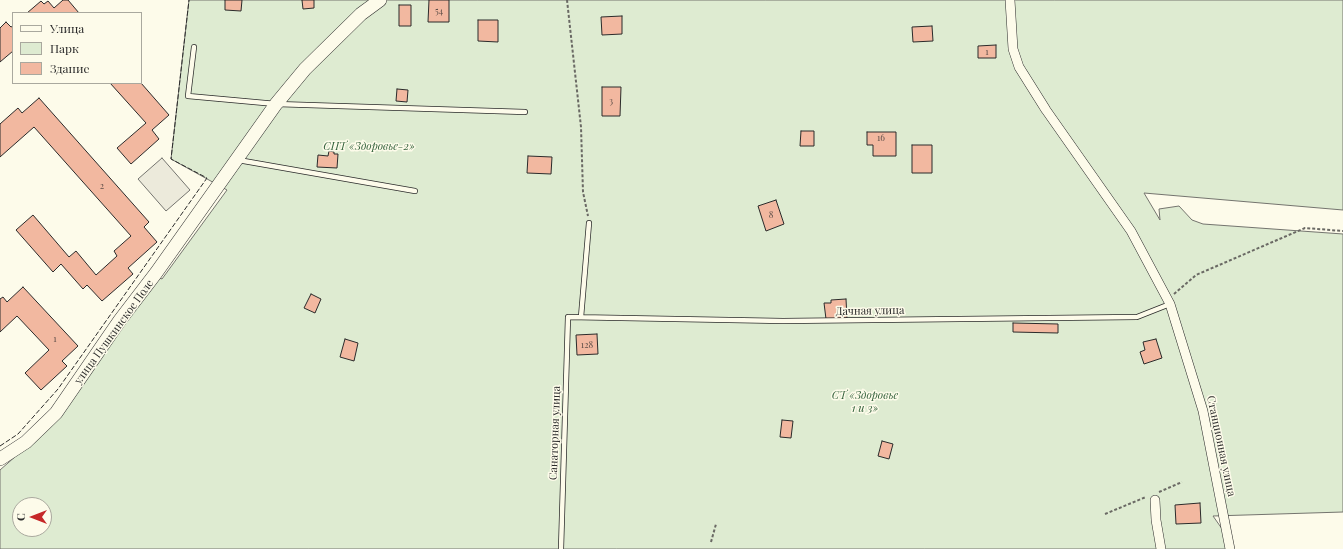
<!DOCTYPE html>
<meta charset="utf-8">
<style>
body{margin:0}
#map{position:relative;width:1343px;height:549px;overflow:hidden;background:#fdfbea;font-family:"Playfair Display",serif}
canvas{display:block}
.legend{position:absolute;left:12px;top:12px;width:130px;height:72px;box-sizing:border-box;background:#fdfbea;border:1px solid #a9a89e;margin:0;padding:5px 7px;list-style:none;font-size:12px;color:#2b2b2b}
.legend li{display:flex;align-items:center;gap:8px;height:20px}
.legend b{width:20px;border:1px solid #a9a89e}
.north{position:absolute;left:12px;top:497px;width:40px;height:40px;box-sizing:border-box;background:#fdfbea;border:1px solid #a9a89e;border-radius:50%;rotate:270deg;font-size:11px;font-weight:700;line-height:16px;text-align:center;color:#2b2b2b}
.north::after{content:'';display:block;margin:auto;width:14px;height:18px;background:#c62828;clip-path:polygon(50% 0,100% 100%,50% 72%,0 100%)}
</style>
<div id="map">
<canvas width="1343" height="549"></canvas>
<ul class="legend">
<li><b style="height:5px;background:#fdfbea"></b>Улица</li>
<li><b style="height:11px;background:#deebd1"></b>Парк</li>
<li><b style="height:11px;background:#f2b8a0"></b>Здание</li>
</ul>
<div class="north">С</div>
</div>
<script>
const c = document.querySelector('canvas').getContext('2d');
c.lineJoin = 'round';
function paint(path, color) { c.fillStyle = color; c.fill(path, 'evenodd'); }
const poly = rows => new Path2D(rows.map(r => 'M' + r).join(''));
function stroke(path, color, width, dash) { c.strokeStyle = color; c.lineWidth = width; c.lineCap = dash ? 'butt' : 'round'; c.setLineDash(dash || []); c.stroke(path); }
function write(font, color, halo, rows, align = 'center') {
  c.font = font + ' "Playfair Display",serif'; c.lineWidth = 3; c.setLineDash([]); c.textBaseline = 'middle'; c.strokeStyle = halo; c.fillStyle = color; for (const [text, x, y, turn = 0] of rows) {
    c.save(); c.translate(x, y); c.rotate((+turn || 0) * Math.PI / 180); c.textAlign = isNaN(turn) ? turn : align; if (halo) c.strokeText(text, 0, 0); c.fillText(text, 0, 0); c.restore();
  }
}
const green = poly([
 [189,0,1343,0,1343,210,1144,193,1160,220,1159,209,1179,206,1192,220,1203,224,1343,234,1343,512,1213,516,1232,543,1233,549,0,549,0,470,49,427,154,275,162,279,227,190,171,159,189,0],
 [20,505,44,505,44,529,20,529,20,505]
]);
paint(green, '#deebd1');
stroke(green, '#74746e', 1);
const parking = poly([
 [162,158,190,190,166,211,138,179,162,158]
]);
paint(parking, '#eceadb');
stroke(parking, '#74746e', 1);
const building = poly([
 [63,0,68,0,79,13,27,13,41,1,44,4,48,1,54,8,63,0],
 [225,0,242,0,241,11,225,10,225,0],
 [302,0,314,0,314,8,303,9,302,0],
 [429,0,449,0,449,22,428,22,429,0],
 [399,5,411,5,411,26,399,26,399,5],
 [622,16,622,34,602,35,601,17,622,16],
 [478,20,498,20,498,42,478,41,478,20],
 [6,22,11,27,13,26,13,51,0,62,0,28,6,22],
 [932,26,933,41,913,42,912,27,932,26],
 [996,45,996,58,978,58,978,46,996,45],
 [110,83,141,83,169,115,152,130,159,139,131,164,117,148,146,123,110,83],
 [602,87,621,87,620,116,602,116,602,87],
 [397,89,408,90,407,102,396,101,397,89],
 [39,98,149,222,144,227,157,242,128,268,133,274,102,301,87,285,83,289,61,264,53,272,16,230,33,215,69,257,76,251,96,275,117,256,114,251,131,236,34,127,0,157,0,124,18,108,22,113,39,98],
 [801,131,814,131,814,146,800,146,801,131],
 [867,132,896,132,896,156,873,156,873,145,867,145,867,132],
 [912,145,932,145,932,173,912,173,912,145],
 [329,151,334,152,334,154,338,154,337,168,317,167,318,155,328,156,329,151],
 [528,156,552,157,551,174,527,173,528,156],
 [776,200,784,224,766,231,758,206,776,200],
 [23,287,78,346,62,361,67,366,41,390,25,373,49,350,17,316,0,332,0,299,3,297,7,302,23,287],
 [311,294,321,299,315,313,304,308,311,294],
 [846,299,847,318,826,319,824,303,831,303,831,300,846,299],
 [1013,323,1058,324,1058,333,1013,332,1013,323],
 [597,334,598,354,577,355,576,335,597,334],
 [345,339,358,343,354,361,340,357,345,339],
 [1156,339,1162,358,1144,364,1140,352,1145,350,1143,342,1156,339],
 [782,420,793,421,791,438,780,437,782,420],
 [882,441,893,444,889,459,878,456,882,441],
 [1200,503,1201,523,1176,524,1175,505,1200,503]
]);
paint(building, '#f2b8a0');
stroke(building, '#2b2b2b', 1);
const service = poly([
 [194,47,188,96,276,104,525,112],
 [238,160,415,191],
 [581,317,589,223],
 [561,549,568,317,783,321,1137,317,1170,304]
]);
const minor = poly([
 [1010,0,1013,49,1019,67,1046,110,1131,231,1170,304,1203,411,1230,549],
 [1155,500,1156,520,1161,549]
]);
const secondary = poly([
 [0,459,26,442,56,413,120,320,156,273,276,104,305,69,361,14,380,0]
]);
stroke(service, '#2b2b2b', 6);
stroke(minor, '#2b2b2b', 10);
stroke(secondary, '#2b2b2b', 14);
stroke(poly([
 [567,0,581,127,583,192,588,216],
 [1174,294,1196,275,1305,228,1343,231],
 [1159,492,1182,482],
 [1105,514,1146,497],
 [711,542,716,524]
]), '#6a6964', 2, [3, 2]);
stroke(service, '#fdfbea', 4.5);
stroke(minor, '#fdfbea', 9);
stroke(secondary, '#fdfbea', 13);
stroke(poly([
 [0,446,18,434,58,389,207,178,171,159,189,0]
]), '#2b2b2b', 1, [5, 2]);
write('9px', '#5d4e48', null, [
 ["54",439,11],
 ["1",987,52],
 ["3",611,101],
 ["16",881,138],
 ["2",102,186],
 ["8",771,215],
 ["1",55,339],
 ["128",587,345]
]);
write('italic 11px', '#34623c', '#fdfbea', [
 ["СНТ «Здоровье-2»",369,147],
 ["СТ «Здоровье",865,396],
 ["1 и 3»",865,409]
]);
write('11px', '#2b2b2b', '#fdfbea', [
 ["Дачная улица",870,311,-1],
 ["улица Пушкинское Поле",114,332,-54],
 ["Санаторная улица",555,433,-88],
 ["Станционная улица",1221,446,78]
]);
</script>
